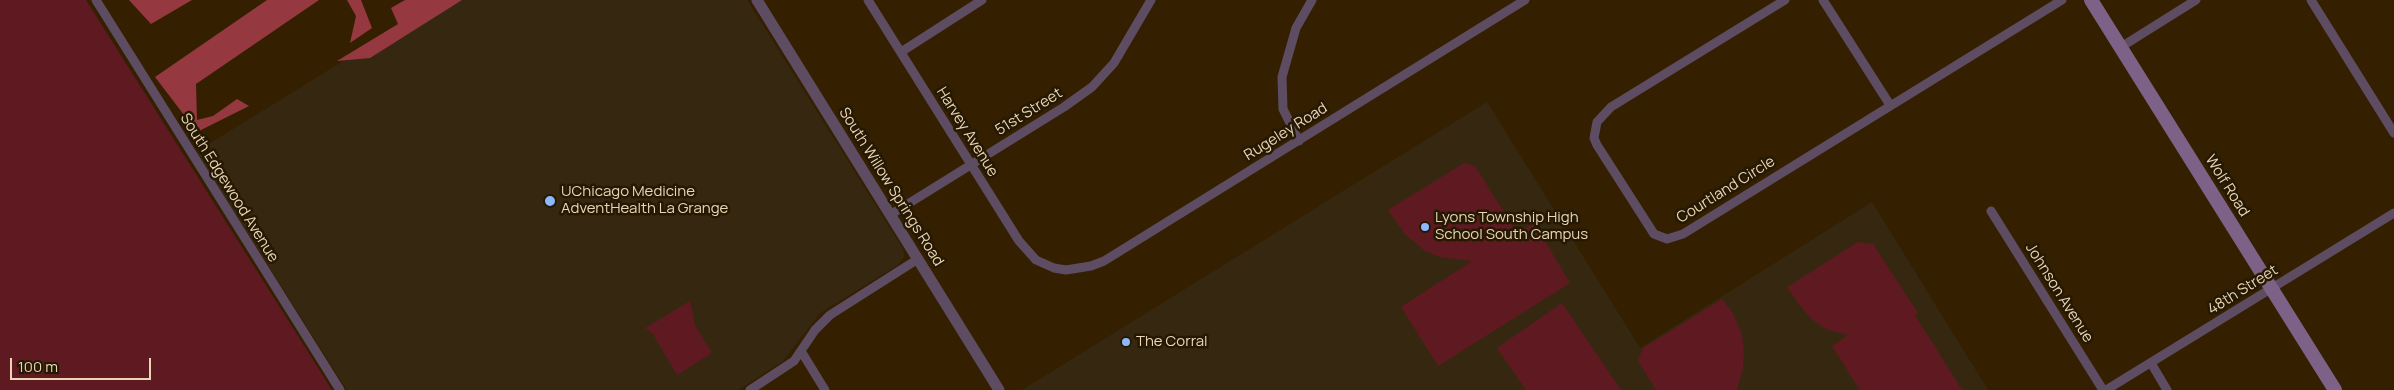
<!DOCTYPE html>
<style>
body{margin:0}
#map{position:relative;width:2394px;height:390px;overflow:hidden;background:#342000;font-family:Manrope,sans-serif}
canvas{display:block}
.scale{position:absolute;left:10px;top:358px;width:141px;height:22px;box-sizing:border-box;border:2px solid #ead5b5;border-top:0;padding-left:6px;font-size:15px;line-height:18px;white-space:nowrap;color:#ead5b5;-webkit-text-stroke:4px #251904;paint-order:stroke}
</style>
<div id="map">
<canvas width="2394" height="390"></canvas>
<div class="scale">100 m</div>
</div>
<script>
const c = document.querySelector('canvas').getContext('2d');
c.lineJoin = 'round';
function paint(path, color) { c.fillStyle = color; c.fill(path, 'evenodd'); }
const poly = rows => new Path2D(rows.map(r => 'M' + r).join(''));
function stroke(path, color, width, dash) { c.strokeStyle = color; c.lineWidth = width; c.lineCap = dash ? 'butt' : 'round'; c.setLineDash(dash || []); c.stroke(path); }
function write(font, color, halo, rows, align = 'center') {
  c.font = font + ' Manrope,sans-serif'; c.lineWidth = 5; c.setLineDash([]); c.textBaseline = 'middle'; c.strokeStyle = halo; c.fillStyle = color; for (const [text, x, y, turn = 0] of rows) {
    c.save(); c.translate(x, y); c.rotate((+turn || 0) * Math.PI / 180); c.textAlign = isNaN(turn) ? turn : align; if (halo) c.strokeText(text, 0, 0); c.fillText(text, 0, 0); c.restore();
  }
}
paint(poly([
 [442,0,747,0,903,249,904,257,898,265,820,313,783,361,738,390,347,390,196,152],
 [1487,102,1640,348,1872,202,1988,390,1022,390]
]), '#362810');
paint(poly([
 [0,0,86,0,332,390,0,390],
 [1464,163,1475,166,1517,233,1534,223,1570,283,1438,366,1401,307,1472,261,1440,257,1425,251,1405,234,1388,210],
 [1858,242,1873,244,1918,313,1915,315,1962,390,1860,390,1832,346,1848,335,1828,330,1811,319,1798,303,1787,287],
 [1722,299,1732,312,1741,331,1744,350,1743,368,1737,390,1656,390,1638,360,1643,348],
 [690,301,695,325,712,353,677,375,653,334,645,328],
 [1562,303,1621,390,1526,390,1497,348]
]), '#5f1920');
paint(poly([
 [129,0,192,0,151,24],
 [267,0,319,0,196,84,197,120,213,116,237,99,249,106,197,132,155,77],
 [347,0,361,0,372,28,350,43,356,16],
 [405,0,462,0,370,58,337,61,398,24,391,8]
]), '#96383f');
stroke(poly([
 [96,0,340,390],
 [868,0,1019,241,1036,260,1054,268,1066,270,1091,266,1104,261,1525,0],
 [1785,0,1611,107,1597,122,1594,138,1597,145,1654,234,1667,239,1683,234,2062,0],
 [1823,0,1890,105],
 [2311,0,2394,133],
 [2121,47,2196,0],
 [901,52,982,0],
 [1299,141,1283,109,1282,77,1296,28,1312,0],
 [1991,211,2103,390],
 [890,215,1064,107,1092,87,1114,63,1151,0],
 [801,351,825,390],
 [2151,363,2167,390],
 [750,390,794,361,815,330,830,315,918,259],
 [2106,390,2394,213]
]), '#5e4c63', 9);
stroke(poly([
 [757,0,999,390]
]), '#5e4c63', 11);
stroke(poly([
 [2091,0,2335,390]
]), '#7e6186', 14);
for (const [x, y, r, color] of [
 [550,201,6,"#8db9fc"],
 [1425,227,5,"#8db9fc"],
 [1126,342,5,"#8db9fc"]
]) { const dot = new Path2D(); dot.arc(x, y, r, 0, 2 * Math.PI); c.fillStyle = color; c.fill(dot); stroke(dot, '#251904', 2); }
write('15px', '#ead5b5', '#251904', [
 ["51st Street",1029,112,-32],
 ["Harvey Avenue",967,132,58],
 ["Rugeley Road",1286,132,-32],
 ["Wolf Road",2227,186,58],
 ["South Willow Springs Road",891,187,58],
 ["South Edgewood Avenue",229,188,58],
 ["Courtland Circle",1726,190,-32],
 ["48th Street",2243,290,-32],
 ["Johnson Avenue",2059,293,58]
]);
write('15px', '#ead5b5', '#251904', [
 ["UChicago Medicine",561,192],
 ["AdventHealth La Grange",561,209],
 ["Lyons Township High",1435,218],
 ["School South Campus",1435,235],
 ["The Corral",1136,342]
], 'left');
</script>
